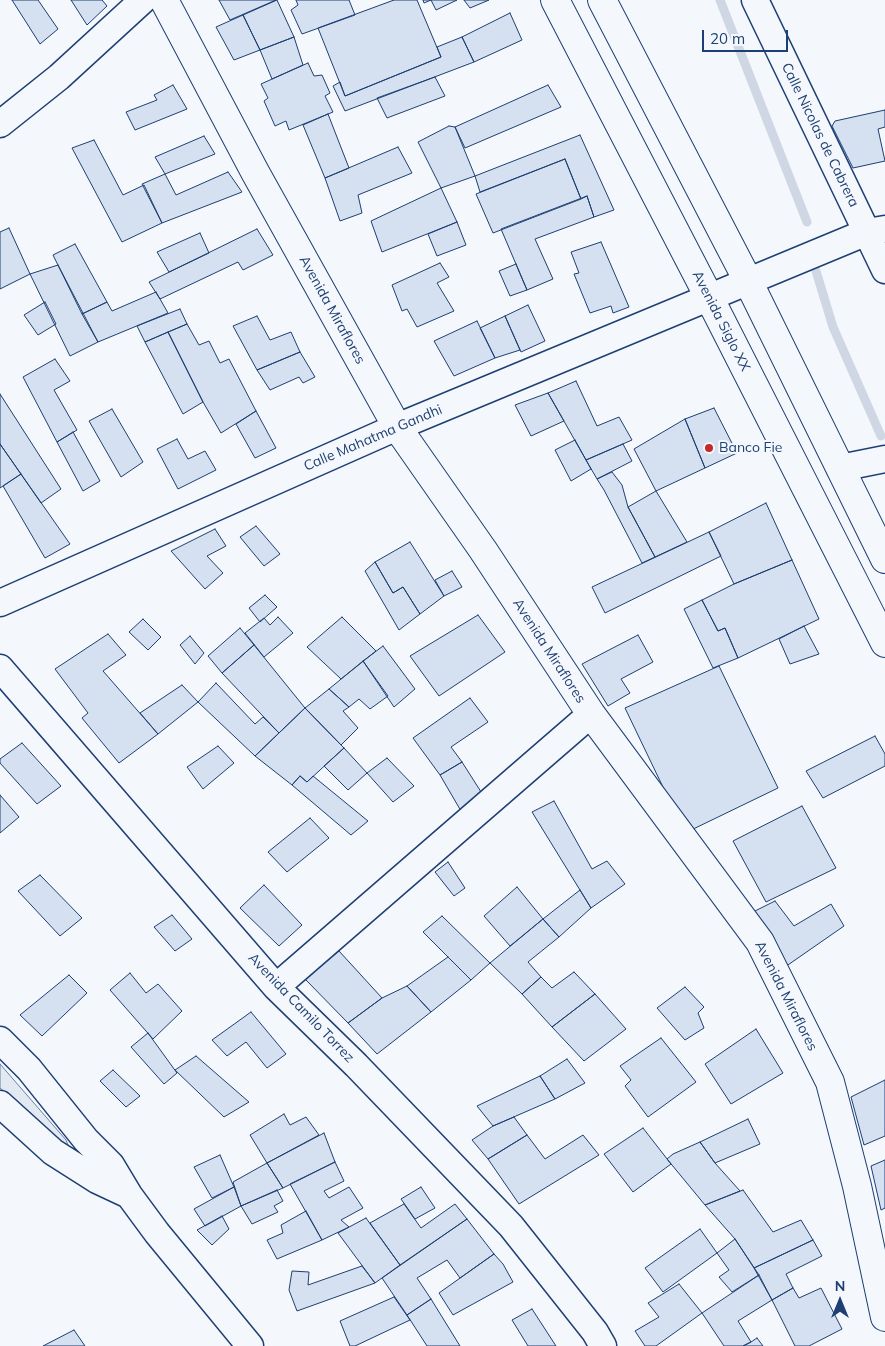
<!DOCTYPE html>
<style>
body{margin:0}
#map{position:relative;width:885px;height:1346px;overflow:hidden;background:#f4f7fb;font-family:Mulish,sans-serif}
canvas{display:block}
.north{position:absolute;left:815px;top:1276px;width:50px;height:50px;-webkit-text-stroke:4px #f4f7fb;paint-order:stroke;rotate:0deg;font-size:14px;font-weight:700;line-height:20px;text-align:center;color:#1d3f73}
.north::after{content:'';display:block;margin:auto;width:18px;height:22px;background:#1d3f73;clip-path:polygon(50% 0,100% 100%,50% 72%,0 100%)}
.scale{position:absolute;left:702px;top:30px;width:86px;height:22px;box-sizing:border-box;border:2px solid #1d3f73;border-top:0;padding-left:6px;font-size:15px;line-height:18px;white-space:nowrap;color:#1d3f73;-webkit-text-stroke:4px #f4f7fb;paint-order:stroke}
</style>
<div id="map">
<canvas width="885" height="1346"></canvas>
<div class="north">N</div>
<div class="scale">20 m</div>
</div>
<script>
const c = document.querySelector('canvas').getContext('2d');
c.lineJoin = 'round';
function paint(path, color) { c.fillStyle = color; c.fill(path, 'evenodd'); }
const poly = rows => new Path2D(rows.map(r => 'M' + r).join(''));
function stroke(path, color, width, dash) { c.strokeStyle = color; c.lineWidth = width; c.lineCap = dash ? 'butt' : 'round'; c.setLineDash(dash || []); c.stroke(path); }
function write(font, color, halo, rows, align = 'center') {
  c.font = font + ' Mulish,sans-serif'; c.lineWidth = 4; c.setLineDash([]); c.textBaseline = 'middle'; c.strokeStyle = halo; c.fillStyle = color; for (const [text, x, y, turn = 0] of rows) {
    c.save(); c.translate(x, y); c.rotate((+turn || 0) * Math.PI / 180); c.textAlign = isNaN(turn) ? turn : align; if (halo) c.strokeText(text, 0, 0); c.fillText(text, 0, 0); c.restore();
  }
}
const green = poly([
 [0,1064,66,1140,70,1150,0,1088,0,1064]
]);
paint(green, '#e3e9f0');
stroke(green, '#687fa3', 1);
stroke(poly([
 [720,0,807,222],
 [816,271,833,327,881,436]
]), '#cfd7e4', 9);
const building = poly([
 [12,0,38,0,58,29,40,44,12,0],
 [71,0,102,0,107,6,87,25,71,0],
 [219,0,276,0,230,20,219,0],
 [277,0,294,37,260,50,243,15,277,0],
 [296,0,349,0,355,15,302,34,291,10,298,5,296,0],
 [394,0,417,0,441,57,345,96,318,28,394,0],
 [423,0,457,0,436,10,431,0,424,3,423,0],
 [464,0,489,0,470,8,464,0],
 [510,13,522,40,474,62,462,37,510,13],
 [243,15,260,50,234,60,216,27,243,15],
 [294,37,303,65,272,79,260,50,294,37],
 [462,37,474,62,345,111,333,86,340,82,345,96,441,57,437,47,462,37],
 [308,63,314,76,322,75,330,93,325,96,333,112,289,130,286,121,275,126,264,101,268,98,261,84,308,63],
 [435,77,445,96,387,118,377,98,435,77],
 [173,85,187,109,135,130,126,112,157,100,154,95,173,85],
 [548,85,561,107,465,148,455,127,548,85],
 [885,110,885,127,878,129,885,161,853,168,832,126,835,121,885,110],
 [328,114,349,168,325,178,303,125,328,114],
 [449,126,455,127,475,176,441,188,418,142,449,126],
 [580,135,614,210,594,217,587,196,581,199,565,159,480,192,475,176,580,135],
 [204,136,215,154,165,174,155,157,204,136],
 [94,140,123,195,144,185,162,223,122,242,72,148,94,140],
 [398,147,412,173,358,195,362,213,340,221,325,178,398,147],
 [565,159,581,199,493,233,476,194,565,159],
 [228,172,242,192,162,223,142,184,165,174,176,195,228,172],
 [441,188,457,222,382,252,371,221,441,188],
 [587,196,594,217,535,239,553,279,527,290,501,229,587,196],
 [457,222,466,245,437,256,428,234,457,222],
 [9,228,30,274,0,289,0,232,9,228],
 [257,229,273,255,243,270,238,262,160,299,149,282,257,229],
 [200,233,209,253,169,272,157,252,200,233],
 [601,242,629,307,613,313,611,306,590,313,574,274,579,273,571,252,601,242],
 [75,244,107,302,82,314,53,255,75,244],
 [440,263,449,277,437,283,454,311,417,327,407,309,402,311,392,285,440,263],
 [516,264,527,290,510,296,499,271,516,264],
 [58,265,98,342,70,356,30,274,58,265],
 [156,292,168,313,98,342,82,314,107,302,112,311,156,292],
 [45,302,56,324,38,335,24,315,45,302],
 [528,305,545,341,521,352,505,316,528,305],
 [180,309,187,324,145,342,137,326,180,309],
 [257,316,270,340,291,332,300,352,257,370,233,326,257,316],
 [505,316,520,350,495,358,480,328,505,316],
 [477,321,495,358,454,376,434,341,477,321],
 [187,324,199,345,209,341,220,363,229,359,256,411,221,433,203,402,168,332,187,324],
 [168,332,203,402,183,414,145,342,168,332],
 [300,352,315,377,303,383,299,377,270,390,257,370,300,352],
 [55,359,70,381,54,390,77,430,57,442,23,377,55,359],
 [576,381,597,426,619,417,632,440,586,460,548,393,576,381],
 [548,393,564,421,531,436,515,405,548,393],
 [0,394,61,489,41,503,0,444,0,394],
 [714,408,737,453,705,468,685,419,714,408],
 [112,409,143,462,121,477,89,421,112,409],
 [256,411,276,448,255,458,236,424,256,411],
 [685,419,705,468,656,491,634,449,685,419],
 [73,432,100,481,83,491,57,442,73,432],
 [177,439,188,459,205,451,216,470,178,489,157,449,177,439],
 [575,440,591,469,571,481,555,450,575,440],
 [0,444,21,474,0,488,0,444],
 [623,444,632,461,597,479,586,460,623,444],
 [612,472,622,485,628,507,655,557,642,563,604,490,597,479,612,472],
 [21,474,70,544,45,558,3,486,21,474],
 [656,491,687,542,655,557,628,507,656,491],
 [766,503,792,560,734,584,709,532,766,503],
 [256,526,280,554,264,566,240,537,256,526],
 [215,529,226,546,207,556,223,573,205,589,171,551,215,529],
 [709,532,721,556,605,613,592,587,709,532],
 [410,542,444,596,420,614,403,587,393,593,375,562,410,542],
 [792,560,819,619,738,658,725,628,718,631,702,600,734,584,792,560],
 [375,562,393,593,403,587,420,614,399,630,365,571,375,562],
 [452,571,462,587,444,596,435,580,452,571],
 [265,595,277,607,260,622,249,608,265,595],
 [702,600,718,631,725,628,738,658,713,668,684,609,702,600],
 [478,615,505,652,439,696,410,656,478,615],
 [278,617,293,633,264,657,245,633,264,618,270,625,278,617],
 [342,617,376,651,341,679,307,647,342,617],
 [143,619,161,637,148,650,129,632,143,619],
 [804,626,819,654,790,664,779,639,804,626],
 [240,628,254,645,222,673,208,656,240,628],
 [108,634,126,655,103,671,158,734,119,763,82,718,88,713,55,669,108,634],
 [638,635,653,662,621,679,630,693,608,706,582,664,638,635],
 [190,636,204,653,195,664,180,645,190,636],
 [254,645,305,708,279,733,222,673,254,645],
 [383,646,415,689,394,707,363,661,383,646],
 [363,661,388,696,370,709,359,699,349,707,329,689,363,661],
 [719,666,778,788,685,833,625,708,719,666],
 [216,683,255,724,263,717,279,733,255,756,198,702,216,683],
 [182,685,198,702,158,734,140,713,182,685],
 [329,689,349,707,343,711,358,728,341,745,305,708,329,689],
 [470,698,488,722,451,747,462,762,440,775,413,738,470,698],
 [305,708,344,748,307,782,300,776,292,785,255,756,305,708],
 [875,736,885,754,885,766,823,798,806,771,875,736],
 [22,743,61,786,37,804,0,763,0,759,22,743],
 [218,746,234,763,203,789,187,767,218,746],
 [344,748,367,773,348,790,324,766,344,748],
 [387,758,414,786,393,802,367,773,387,758],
 [462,762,483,795,461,811,440,775,462,762],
 [300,776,307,782,313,776,368,821,351,835,292,785,300,776],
 [0,795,19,817,0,833,0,795],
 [554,801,592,869,607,861,625,884,591,908,532,812,554,801],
 [802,806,836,868,766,902,733,841,802,806],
 [310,818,329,838,287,872,268,852,310,818],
 [448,862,465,888,454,896,435,872,448,862],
 [40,875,82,918,60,936,18,891,40,875],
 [264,885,302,925,279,946,240,908,264,885],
 [517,887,543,919,510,946,484,916,517,887],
 [580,890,591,908,559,937,543,919,580,890],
 [775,901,794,926,831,904,844,926,785,967,747,915,775,901],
 [172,915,192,939,175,951,154,927,172,915],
 [442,916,490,963,471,980,423,932,442,916],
 [543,919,559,937,528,962,541,977,522,994,490,963,543,919],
 [339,951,382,998,348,1023,305,979,339,951],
 [448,957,471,980,431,1012,407,986,448,957],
 [574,972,595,994,552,1027,522,994,541,977,552,988,574,972],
 [130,973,146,993,158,984,182,1011,153,1039,110,990,130,973],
 [69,975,87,993,42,1036,20,1015,69,975],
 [407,986,431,1012,377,1054,348,1023,382,998,407,986],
 [685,987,704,1007,698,1013,704,1028,685,1040,657,1008,685,987],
 [595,994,626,1029,584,1061,552,1027,595,994],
 [251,1012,286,1054,267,1068,246,1042,227,1056,212,1040,251,1012],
 [756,1029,783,1073,731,1104,705,1064,756,1029],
 [148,1033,177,1073,164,1084,131,1047,148,1033],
 [661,1038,696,1082,648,1117,625,1086,631,1080,620,1066,661,1038],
 [196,1056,249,1102,224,1117,175,1070,196,1056],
 [567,1059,585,1083,555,1099,540,1076,567,1059],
 [113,1070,140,1096,126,1107,100,1081,113,1070],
 [540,1076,555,1099,493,1126,477,1106,540,1076],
 [885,1080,885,1136,864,1145,851,1097,885,1080],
 [284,1114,290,1125,306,1117,319,1135,267,1163,250,1135,284,1114],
 [514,1117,527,1135,488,1159,472,1140,493,1126,514,1117],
 [748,1119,760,1144,715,1163,700,1142,748,1119],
 [643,1128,671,1164,633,1192,604,1154,643,1128],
 [324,1133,335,1162,283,1188,267,1163,324,1133],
 [527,1135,545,1159,583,1135,599,1155,519,1204,488,1159,527,1135],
 [700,1142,715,1163,740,1191,705,1205,667,1159,673,1154,700,1142],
 [220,1155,234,1187,212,1198,194,1167,220,1155],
 [885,1160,885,1208,881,1210,871,1166,885,1160],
 [335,1162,344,1181,324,1191,329,1198,349,1187,363,1208,341,1220,349,1227,322,1240,290,1184,335,1162],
 [267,1163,283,1188,241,1206,233,1182,267,1163],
 [234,1187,241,1206,205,1226,194,1209,234,1187],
 [421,1187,435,1208,415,1219,401,1199,421,1187],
 [277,1190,283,1201,274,1206,278,1212,252,1224,241,1206,277,1190],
 [743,1190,773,1232,801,1220,813,1240,754,1268,735,1239,705,1205,743,1190],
 [404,1204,421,1228,455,1204,467,1219,400,1265,370,1223,404,1204],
 [306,1211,322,1240,277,1259,267,1240,283,1233,281,1225,306,1211],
 [222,1216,229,1229,212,1245,197,1230,222,1216],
 [366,1218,400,1265,375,1283,338,1233,366,1218],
 [467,1219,494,1254,460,1278,447,1260,417,1278,431,1299,407,1315,382,1278,467,1219],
 [700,1229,717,1253,663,1292,645,1268,700,1229],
 [735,1239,759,1275,732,1292,719,1277,729,1270,717,1253,735,1239],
 [813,1240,822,1256,786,1274,793,1288,772,1300,754,1268,813,1240],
 [494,1254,503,1264,513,1282,453,1315,439,1293,494,1254],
 [362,1266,375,1283,297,1311,289,1290,292,1271,309,1272,308,1285,362,1266],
 [759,1275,772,1300,738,1321,751,1342,743,1346,724,1346,702,1313,759,1275],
 [679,1284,702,1313,656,1346,645,1346,635,1331,659,1317,648,1303,679,1284],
 [793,1288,799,1298,821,1288,842,1329,809,1346,795,1346,772,1300,793,1288],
 [394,1297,410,1320,355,1346,350,1346,340,1321,394,1297],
 [431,1299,460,1346,427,1346,407,1315,431,1299],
 [532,1309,556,1346,528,1346,512,1320,532,1309],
 [74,1330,85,1346,43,1346,74,1330],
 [757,1338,763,1346,743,1346,751,1342,757,1338]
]);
paint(building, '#d5e0f0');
stroke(building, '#1d3f73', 1);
const street = poly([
 [755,0,885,270],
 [0,124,59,77,143,0],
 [840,468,885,459],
 [0,603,397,427,867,232,885,229],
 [0,668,276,987,356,1065,511,1226,595,1332,603,1346],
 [276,987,591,714],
 [0,1040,29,1069,86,1140,111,1165,129,1195,157,1233,250,1346],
 [0,1104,53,1152,97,1180,129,1195]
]);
const secondary = poly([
 [164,0,255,172,397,427,483,550,591,714,760,942,830,1082,857,1186,885,1317]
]);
const highway = poly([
 [555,0,710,299,885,643],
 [602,0,748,281,885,559]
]);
stroke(street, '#1d3f73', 29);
stroke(secondary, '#1d3f73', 30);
stroke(highway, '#1d3f73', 30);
stroke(street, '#f4f7fb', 26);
stroke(secondary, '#f4f7fb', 28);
stroke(highway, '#f4f7fb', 28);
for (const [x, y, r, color] of [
 [709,448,5,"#c62828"]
]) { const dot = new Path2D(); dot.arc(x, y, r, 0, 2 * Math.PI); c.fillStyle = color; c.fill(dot); stroke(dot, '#f4f7fb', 2); }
write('14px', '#1d3f73', '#f4f7fb', [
 ["Calle Nicolas de Cabrera",820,135,64],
 ["Avenida Miraflores",332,310,61],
 ["Avenida Siglo XX",721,321,63],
 ["Calle Mahatma Gandhi",373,438,-23],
 ["Avenida Miraflores",549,651,57],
 ["Avenida Miraflores",786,996,63],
 ["Avenida Camilo Torrez",301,1008,46]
]);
write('14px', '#1d3f73', '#f4f7fb', [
 ["Banco Fie",719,448]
], 'left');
</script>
